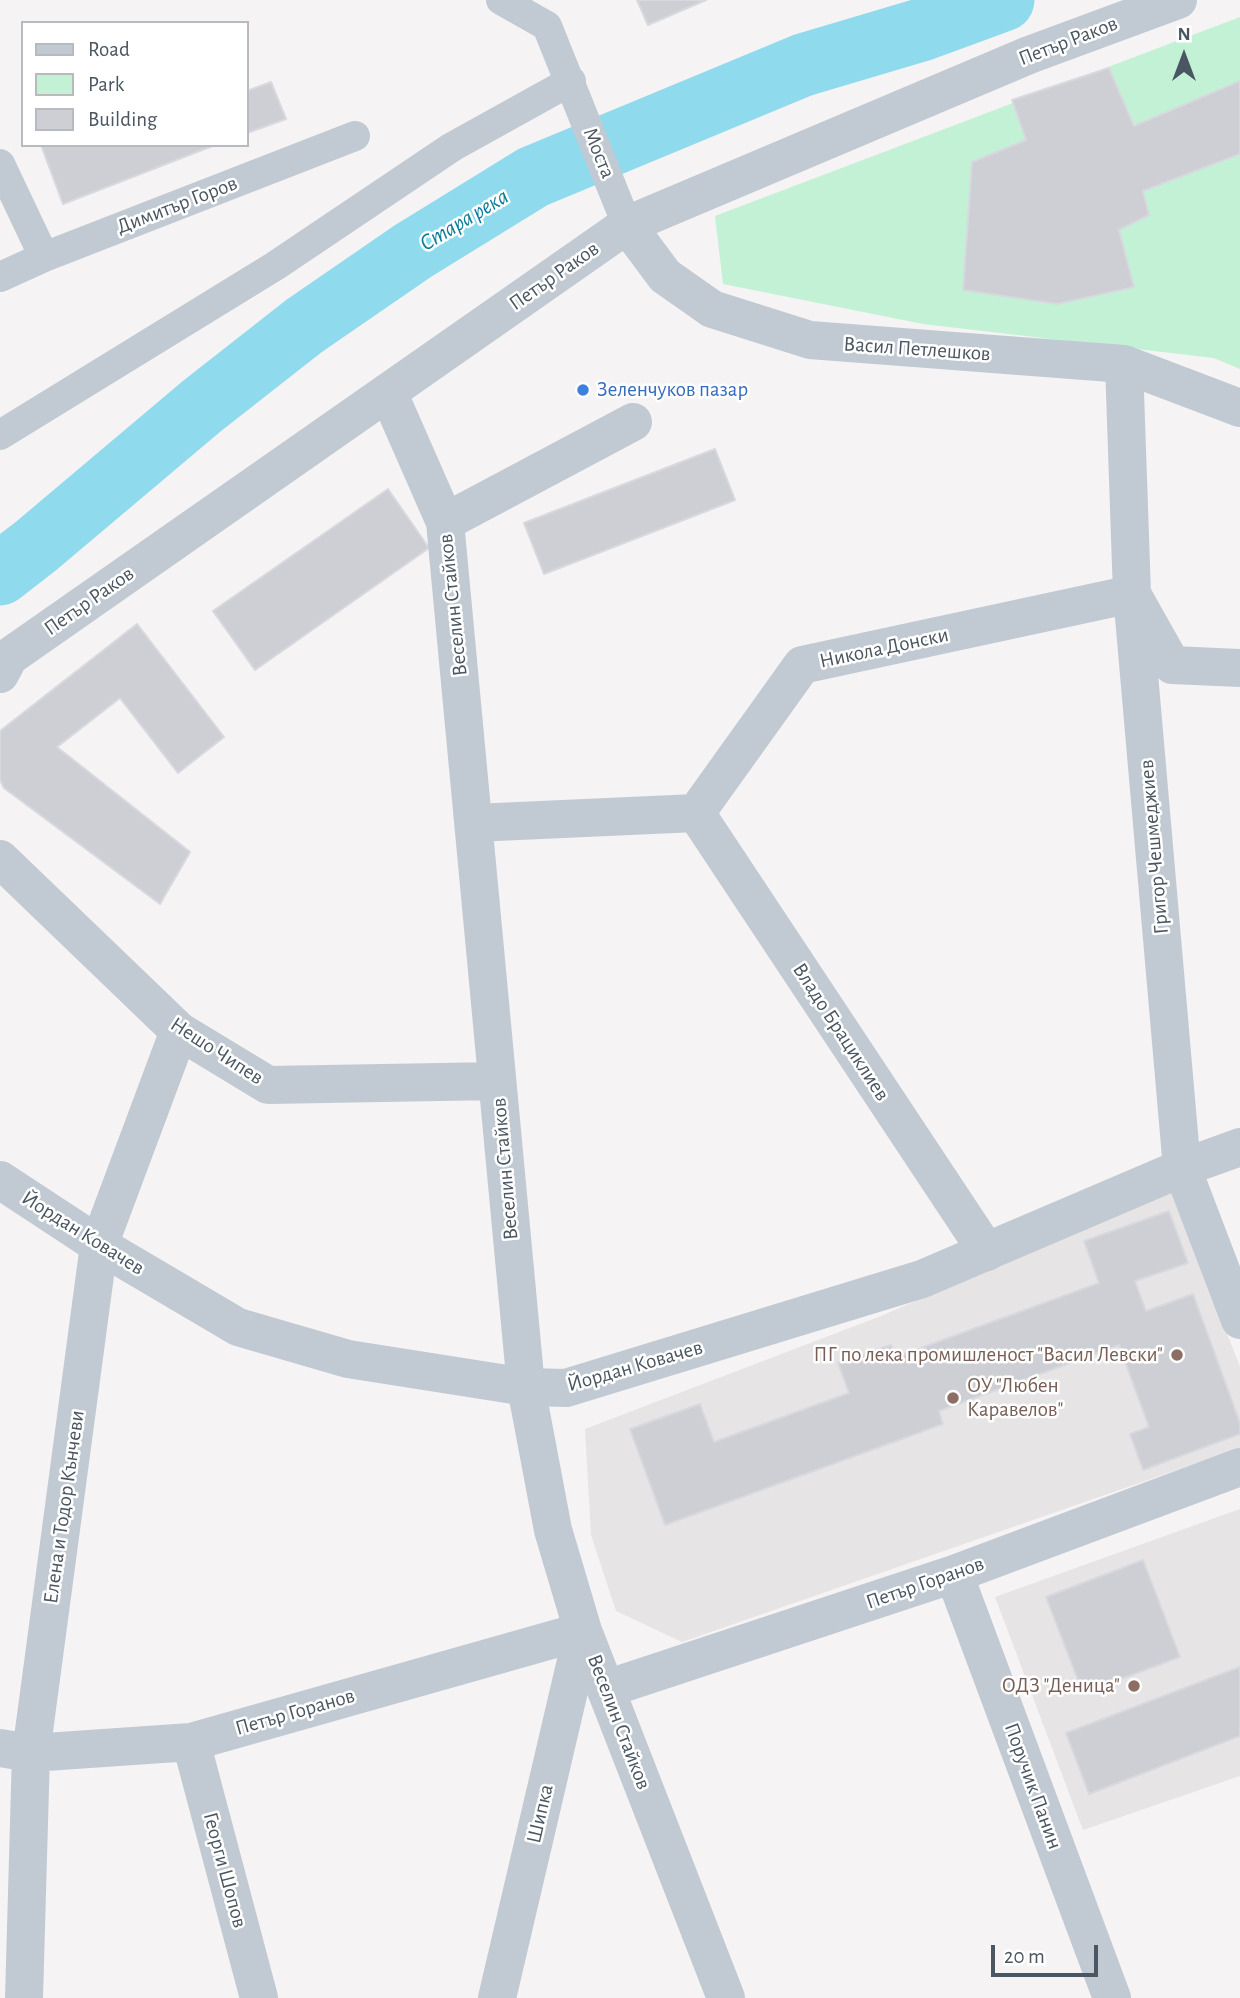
<!DOCTYPE html>
<meta charset="utf-8">
<style>
body{margin:0}
#map{position:relative;width:1240px;height:1998px;overflow:hidden;background:#f5f3f3;font-family:"Alegreya Sans",sans-serif}
canvas{display:block}
.legend{position:absolute;left:21px;top:21px;width:228px;height:126px;box-sizing:border-box;background:#fff;border:2px solid #b7bbc0;margin:0;padding:9px 12px;list-style:none;font-size:21px;color:#4a5661}
.legend li{display:flex;align-items:center;gap:14px;height:35px}
.legend b{width:35px;border:2px solid #b7bbc0}
.north{position:absolute;left:1149px;top:21px;width:70px;height:70px;-webkit-text-stroke:5px #fff;paint-order:stroke;rotate:0deg;font-size:19px;font-weight:700;line-height:28px;text-align:center;color:#4a5661}
.north::after{content:'';display:block;margin:auto;width:24px;height:32px;background:#4a5661;clip-path:polygon(50% 0,100% 100%,50% 72%,0 100%)}
.scale{position:absolute;left:991px;top:1945px;width:107px;height:32px;box-sizing:border-box;border:4px solid #4a5661;border-top:0;padding-left:9px;font-size:21px;line-height:24px;white-space:nowrap;color:#4a5661;-webkit-text-stroke:5px #fff;paint-order:stroke}
</style>
<div id="map">
<canvas width="1240" height="1998"></canvas>
<ul class="legend">
<li><b style="height:9px;background:#c1cad2"></b>Road</li>
<li><b style="height:19px;background:#c3f1d5"></b>Park</li>
<li><b style="height:19px;background:#cdcfd5"></b>Building</li>
</ul>
<div class="north">N</div>
<div class="scale">20 m</div>
</div>
<script>
const c = document.querySelector('canvas').getContext('2d');
c.lineJoin = 'round';
function paint(path, color) { c.fillStyle = color; c.fill(path, 'evenodd'); }
const poly = rows => new Path2D(rows.map(r => 'M' + r).join(''));
function stroke(path, color, width, dash) { c.strokeStyle = color; c.lineWidth = width; c.lineCap = dash ? 'butt' : 'round'; c.setLineDash(dash || []); c.stroke(path); }
function write(font, color, halo, rows, align = 'center') {
  c.font = font + ' "Alegreya Sans",sans-serif'; c.lineWidth = 5; c.setLineDash([]); c.textBaseline = 'middle'; c.strokeStyle = halo; c.fillStyle = color; for (const [text, x, y, turn = 0] of rows) {
    c.save(); c.translate(x, y); c.rotate((+turn || 0) * Math.PI / 180); c.textAlign = isNaN(turn) ? turn : align; if (halo) c.strokeText(text, 0, 0); c.fillText(text, 0, 0); c.restore();
  }
}
paint(poly([
 [1171,1190,1240,1367,1240,1448,682,1642,616,1611,591,1535,585,1429,881,1316],
 [1240,1509,1240,1776,1083,1830,995,1597]
]), '#e6e4e5');
paint(poly([
 [1240,17,1240,369,1214,358,923,324,723,284,715,216]
]), '#c3f1d5');
stroke(poly([
 [0,574,36,546,202,406,304,326,413,251,533,177,803,65,924,29,1003,0]
]), '#90daee', 63);
const building = poly([
 [637,0,706,0,648,25,637,0],
 [1109,68,1134,126,1240,81,1240,154,1143,191,1149,215,1119,230,1134,287,1057,304,963,290,972,162,1026,140,1012,100,1109,68],
 [271,82,286,119,247,133,247,91,271,82],
 [41,145,215,145,63,204,41,145],
 [715,449,735,500,544,574,524,523,715,449],
 [388,489,429,548,255,670,213,611,388,489],
 [137,624,224,737,178,773,120,698,57,747,190,852,160,904,4,788,0,780,0,731,137,624],
 [1169,1211,1188,1263,1135,1281,1146,1311,1193,1294,1240,1423,1240,1434,1143,1470,1130,1434,1149,1427,1119,1345,939,1411,943,1424,665,1525,630,1429,700,1404,714,1442,849,1393,838,1363,891,1345,896,1357,1099,1283,1084,1241,1169,1211],
 [1143,1560,1180,1657,1083,1693,1046,1597,1143,1560],
 [1240,1667,1240,1736,1089,1794,1066,1733,1240,1667]
]);
paint(building, '#cdcfd5');
stroke(building, '#d7d9de', 2);
stroke(poly([
 [501,0,547,26,627,225],
 [0,164,44,257],
 [0,277,44,257,355,136],
 [0,435,275,266,452,147,571,81]
]), '#c1cad2', 30);
stroke(poly([
 [627,225,665,276,712,309,810,340,1124,364,1240,408],
 [1124,364,1132,594,1182,1168,1240,1320],
 [388,392,445,522],
 [633,422,445,522,526,1387,553,1530,583,1631,726,1998],
 [0,674,9,657,627,225,1029,55,1178,0],
 [696,813,987,1252],
 [474,823,696,813,802,665,1132,594,1172,665,1240,668],
 [0,859,179,1031,268,1085,497,1081],
 [954,1574,1112,1998],
 [606,1689,954,1574,1240,1467],
 [191,1742,259,1998],
 [0,1748,31,1753,191,1742,583,1631,497,1998],
 [24,1998,31,1753,99,1245,179,1031]
]), '#c1cad2', 38);
stroke(poly([
 [0,1180,99,1245,238,1327,348,1359,526,1387,566,1388,922,1279,1182,1168,1240,1147]
]), '#c1cad2', 38);
for (const [x, y, r, color] of [
 [583,390,7,"#3f7fe0"],
 [1177,1355,7,"#8d6e63"],
 [953,1398,7,"#8d6e63"],
 [1134,1686,7,"#8d6e63"]
]) { const dot = new Path2D(); dot.arc(x, y, r, 0, 2 * Math.PI); c.fillStyle = color; c.fill(dot); stroke(dot, '#fff', 2.5); }
write('21px', '#4a5661', '#fff', [
 ["Петър Раков",1068,41,-21],
 ["Моста",599,153,68],
 ["Димитър Горов",177,205,-21],
 ["Петър Раков",554,276,-35],
 ["Васил Петлешков",917,349,4],
 ["Петър Раков",89,601,-35],
 ["Веселин Стайков",453,605,-96],
 ["Никола Донски",884,648,-12],
 ["Григор Чешмеджиев",1154,847,-95],
 ["Владо Брациклиев",841,1032,57],
 ["Нешо Чипев",217,1051,33],
 ["Веселин Стайков",505,1169,-95],
 ["Йордан Ковачев",83,1233,32],
 ["Йордан Ковачев",635,1366,-16],
 ["Елена и Тодор Кънчеви",64,1507,-82],
 ["Петър Горанов",925,1583,-19],
 ["Петър Горанов",295,1712,-16],
 ["Веселин Стайков",619,1722,69],
 ["Поручик Панин",1033,1786,70],
 ["Шипка",540,1814,-77],
 ["Георги Шопов",225,1870,75]
]);
write('21px', '#366cbe', '#fff', [
 ["Зеленчуков пазар",597,390]
], 'left');
write('21px', '#785e54', '#fff', [
 ["ПГ по лека промишленост \"Васил Левски\"",1163,1355],
 ["ОУ \"Любен",967,1386,"left"],
 ["Каравелов\"",967,1410,"left"],
 ["ОДЗ \"Деница\"",1120,1686]
], 'right');
write('italic 23px', '#0c7c9b', '#fff', [
 ["Стара река",464,220,-31]
]);
</script>
